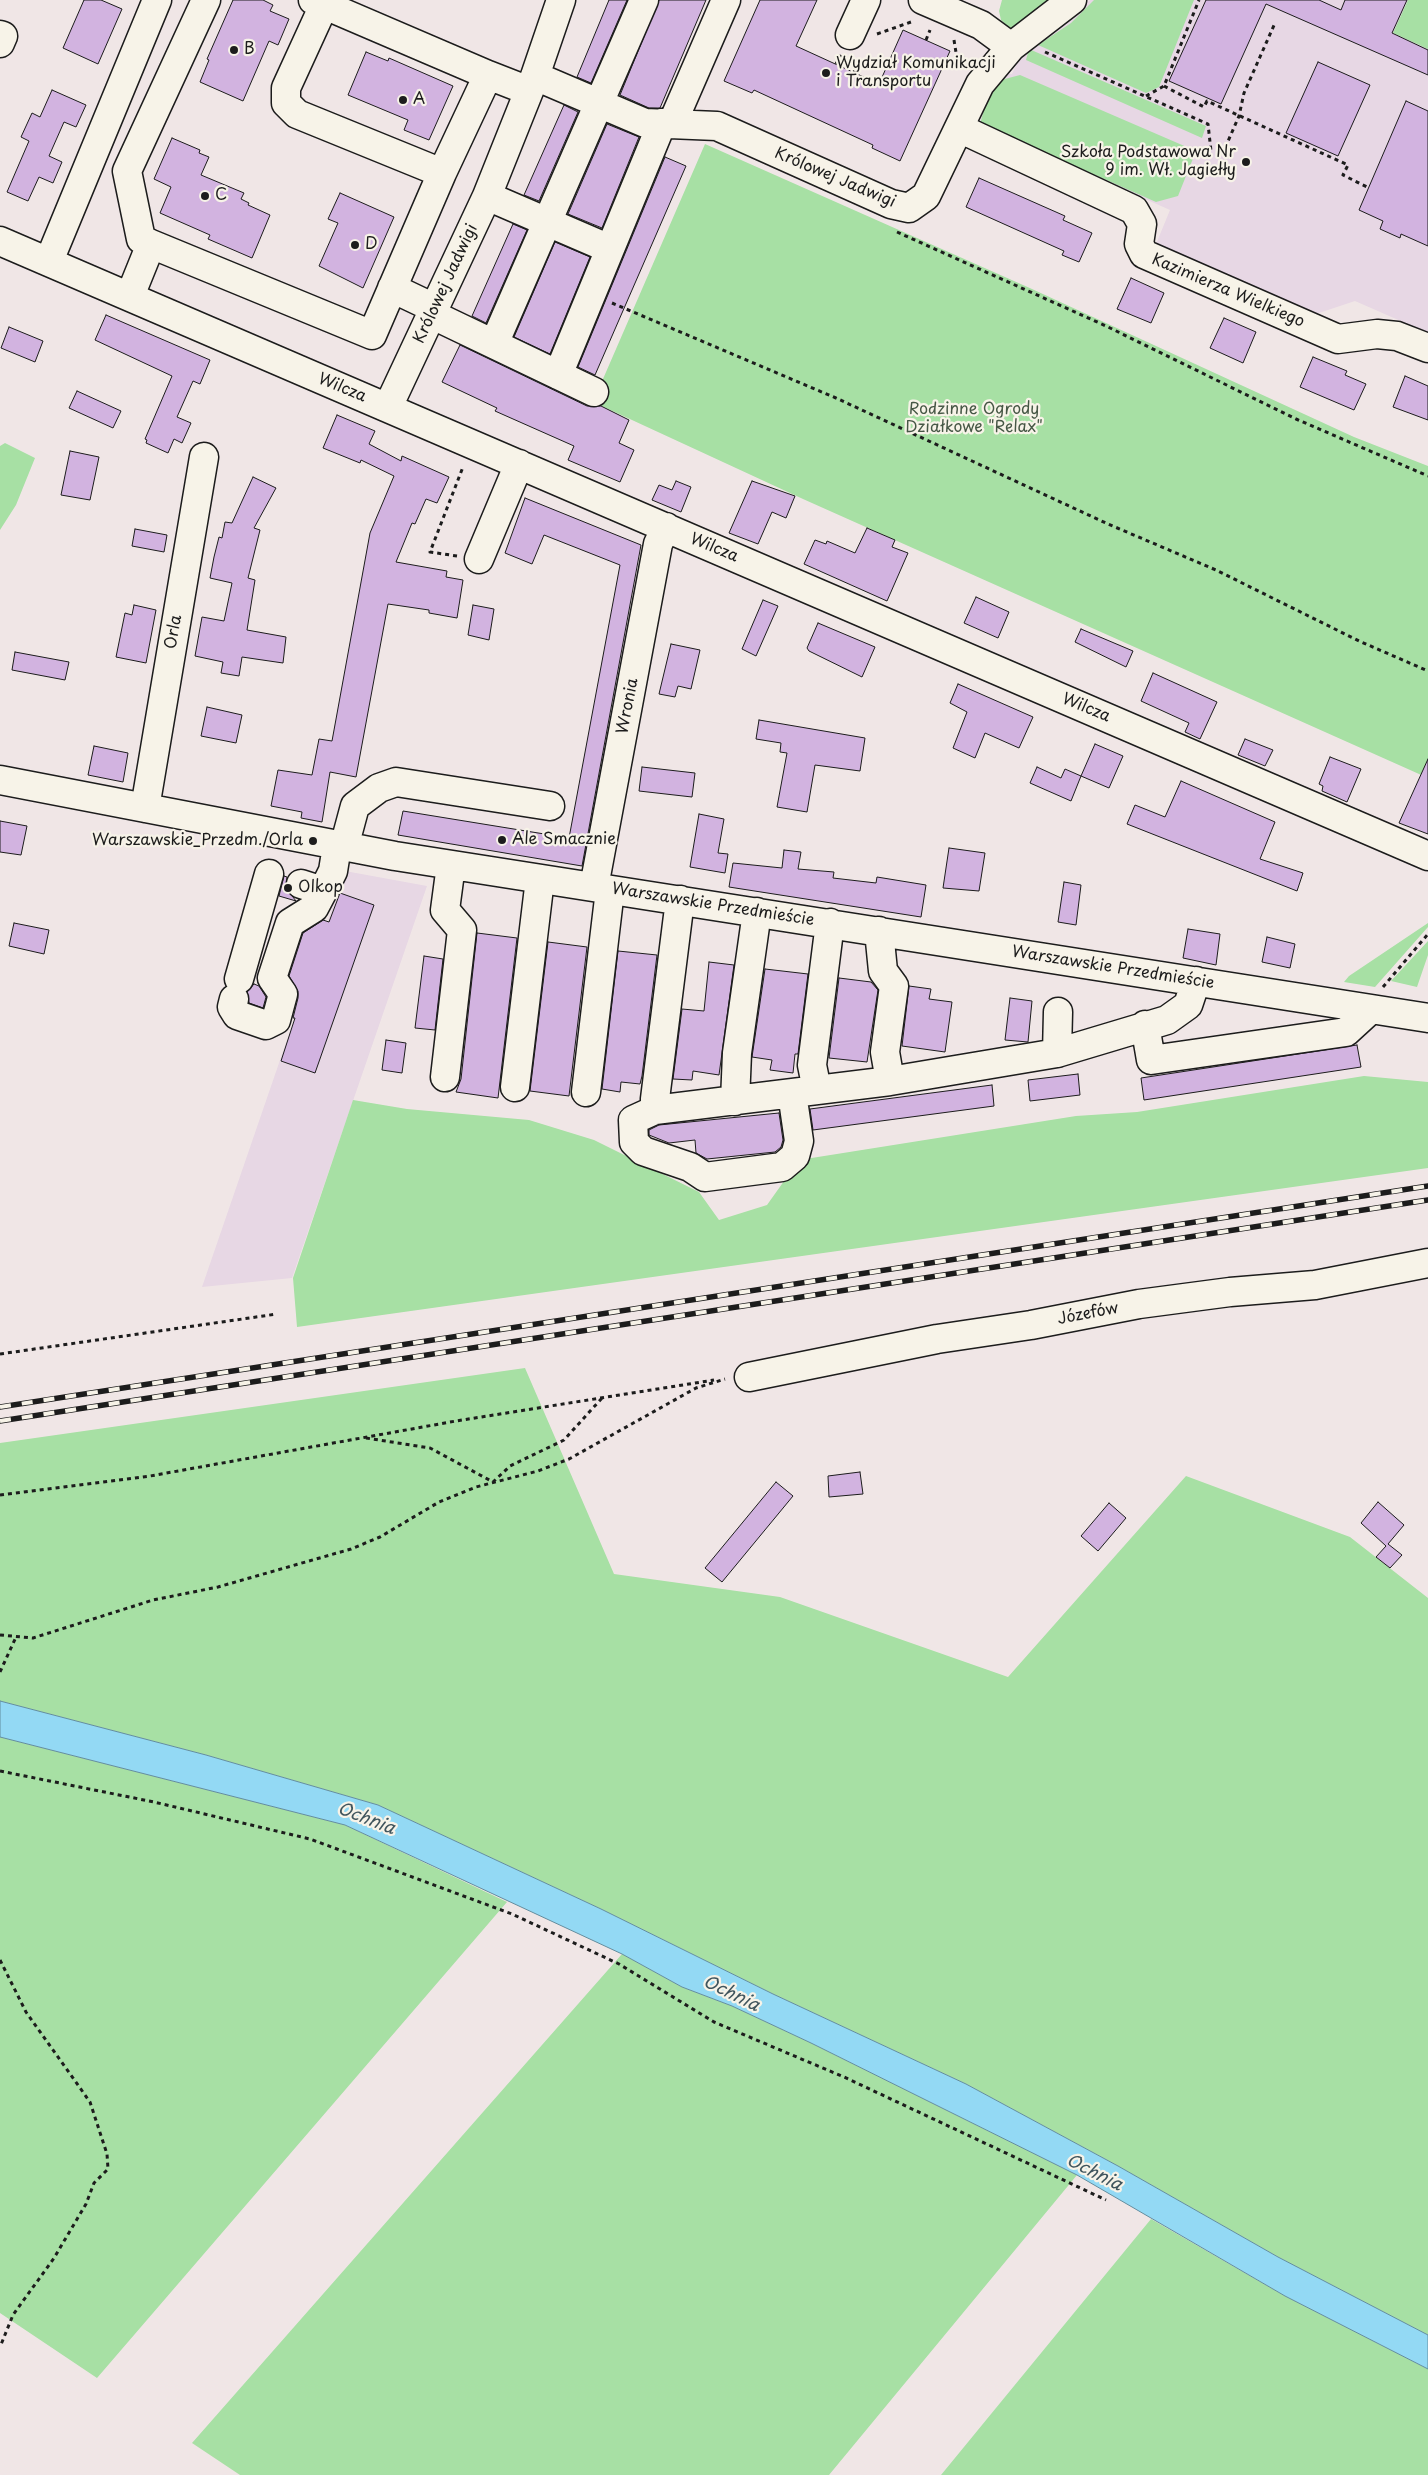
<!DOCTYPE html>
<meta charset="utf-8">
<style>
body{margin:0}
canvas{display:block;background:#f0e6e6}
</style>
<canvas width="1428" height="2475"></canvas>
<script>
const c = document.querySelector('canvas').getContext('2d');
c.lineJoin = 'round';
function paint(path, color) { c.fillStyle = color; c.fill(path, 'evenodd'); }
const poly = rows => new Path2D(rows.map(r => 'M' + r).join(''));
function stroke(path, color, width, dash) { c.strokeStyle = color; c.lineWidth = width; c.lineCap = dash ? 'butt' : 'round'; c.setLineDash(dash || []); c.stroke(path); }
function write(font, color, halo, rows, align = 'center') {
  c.font = font + ' "Playpen Sans",sans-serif'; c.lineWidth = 4.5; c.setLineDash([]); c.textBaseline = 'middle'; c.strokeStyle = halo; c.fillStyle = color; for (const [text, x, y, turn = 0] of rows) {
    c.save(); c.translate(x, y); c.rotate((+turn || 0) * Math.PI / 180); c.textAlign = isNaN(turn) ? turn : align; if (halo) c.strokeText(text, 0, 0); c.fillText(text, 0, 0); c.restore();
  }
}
paint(poly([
 [1090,0,1428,0,1428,333,1355,301,1310,316,1154,249,1170,210,979,125,989,96,998,82,1007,74,1012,74,1023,51,1069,21],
 [345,871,427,886,292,1278,202,1287]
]), '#e7d7e4');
paint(poly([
 [1002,0,1056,0,1015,29,1009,28,1001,20,999,11],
 [1094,0,1194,0,1159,87,1146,93,1038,45,1071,23],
 [1408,0,1428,0,1428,49,1393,33],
 [1029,49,1206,126,1202,138,1026,60],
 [1020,75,1196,151,1178,196,1156,202,980,124,986,102,1001,80],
 [705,144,1032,289,1354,437,1428,466,1428,778,803,499,593,402],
 [5,443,35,458,16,505,0,530,0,446],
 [1428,923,1428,927,1375,987,1344,982,1349,976],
 [1428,941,1428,955,1417,987,1391,981],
 [1364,1076,1428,1082,1428,1168,297,1327,293,1278,353,1100,407,1109,529,1120,594,1140,699,1192,719,1220,767,1205,799,1160,1076,1116,1137,1112],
 [525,1368,614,1574,780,1597,1008,1677,1186,1476,1350,1537,1428,1598,1428,2335,1278,2257,1118,2166,966,2084,773,1994,601,1909,378,1805,206,1755,0,1701,0,1443],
 [0,1737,345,1825,507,1902,97,2378,0,2313],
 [622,1954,682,1987,732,2006,811,2043,1077,2175,829,2475,240,2475,192,2443],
 [1151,2219,1285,2296,1428,2369,1428,2475,941,2475]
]), '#a7e0a4');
const water = poly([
 [0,1701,206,1755,378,1805,601,1909,773,1994,966,2084,1118,2166,1278,2257,1428,2335,1428,2369,1285,2296,1077,2175,811,2043,732,2006,682,1987,622,1954,345,1825,0,1737,0,1701]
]);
paint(water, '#93d9f4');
stroke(water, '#638d9e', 1);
const building = poly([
 [84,0,101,0,122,9,98,64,63,48,84,0],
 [233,0,263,0,273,5,270,11,289,19,278,45,269,41,243,101,200,82,209,60,207,59,233,0],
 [609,0,627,0,591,83,577,77,609,0],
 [659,0,706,0,660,108,649,108,620,95,659,0],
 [760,0,817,0,796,46,879,84,903,30,950,51,900,161,872,148,873,145,754,90,752,93,724,81,760,0],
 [1206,0,1319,0,1341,10,1345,0,1407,0,1392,33,1428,50,1428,75,1266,4,1221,104,1169,81,1206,0],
 [366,52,388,61,389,58,453,86,429,140,404,130,408,120,348,95,366,52],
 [1318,62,1370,85,1338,156,1286,133,1318,62],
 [52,90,86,105,76,127,64,122,49,156,62,162,53,183,39,177,28,201,7,192,29,141,21,137,32,113,40,117,52,90],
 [1406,101,1428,111,1428,246,1401,234,1400,238,1380,229,1383,221,1359,210,1406,101],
 [564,105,578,112,539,201,524,195,564,105],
 [607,124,639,137,602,228,568,214,607,124],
 [172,138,200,150,199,153,209,157,201,175,244,193,241,199,249,203,248,205,270,215,252,258,208,239,210,235,160,213,171,187,154,179,172,138],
 [665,157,686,166,595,375,578,367,665,157],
 [979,178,1065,216,1063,220,1092,233,1079,262,1062,255,1064,251,966,207,979,178],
 [340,193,394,217,363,288,319,266,338,223,328,219,340,193],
 [513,224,527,230,486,323,472,316,513,224],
 [555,242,590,257,550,354,514,337,555,242],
 [1131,278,1164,293,1151,323,1117,309,1131,278],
 [106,315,210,360,200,384,193,381,177,417,191,423,182,443,174,439,168,453,146,443,147,440,145,439,172,376,95,340,106,315],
 [1224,318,1256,332,1243,363,1210,348,1224,318],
 [9,327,43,341,35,362,1,348,9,327],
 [460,345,587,406,601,406,629,420,619,443,634,450,620,482,568,460,574,446,495,411,497,408,442,382,460,345],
 [1313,357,1347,371,1345,375,1366,384,1354,410,1300,387,1313,357],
 [1405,376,1428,386,1428,420,1393,407,1405,376],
 [77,391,121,411,113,428,69,408,77,391],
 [337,415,375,431,369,444,401,461,402,456,449,477,437,503,426,499,415,524,412,523,396,562,447,571,446,577,463,580,457,618,429,613,429,610,388,604,356,777,330,772,322,822,301,818,302,812,271,806,278,770,312,775,319,739,332,741,370,533,394,476,361,460,360,463,323,448,337,415],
 [70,451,99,457,90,500,61,495,70,451],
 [253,477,276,488,254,528,260,530,248,578,255,580,247,630,286,637,283,663,242,657,239,676,221,673,223,662,195,656,202,617,224,621,232,583,210,578,214,557,219,537,222,538,225,522,232,523,253,477],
 [676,481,691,487,681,512,652,500,659,485,672,490,676,481],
 [752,481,795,496,786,518,772,512,758,544,729,533,752,481],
 [525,498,641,545,582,866,398,835,403,811,569,838,620,565,544,535,532,564,505,553,525,498],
 [867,528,895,540,892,547,908,553,887,601,804,564,815,540,826,544,827,541,855,553,867,528],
 [135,529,167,535,164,552,132,546,135,529],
 [976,597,1009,612,998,638,964,623,976,597],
 [763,600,778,606,756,656,742,649,763,600],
 [134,605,156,610,146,663,116,657,125,613,132,615,134,605],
 [473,605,494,609,489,640,468,635,473,605],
 [818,623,875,647,862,677,809,651,807,648,818,623],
 [1081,629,1133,651,1126,667,1075,642,1081,629],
 [671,644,700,650,691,689,678,686,675,697,659,694,671,644],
 [15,652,69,662,65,680,12,670,15,652],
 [1153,673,1217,702,1200,739,1185,732,1189,723,1141,701,1153,673],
 [958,684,1033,717,1019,748,985,733,975,758,953,748,967,712,950,703,958,684],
 [207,707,242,715,236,743,201,736,207,707],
 [759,720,865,738,860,771,815,765,807,812,777,807,787,753,780,752,781,743,756,739,759,720],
 [1245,739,1273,750,1265,766,1238,755,1245,739],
 [1095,744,1123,756,1109,788,1081,776,1095,744],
 [94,746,128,753,123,782,88,775,94,746],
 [1330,757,1361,769,1347,802,1322,791,1323,786,1319,784,1330,757],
 [1428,759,1428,834,1399,823,1428,759],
 [642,767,695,773,692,797,639,791,642,767],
 [1037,767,1061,778,1065,769,1081,776,1071,801,1030,783,1037,767],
 [1181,781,1275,822,1260,859,1303,873,1297,891,1127,824,1135,805,1165,817,1181,781],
 [699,814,724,819,718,853,728,854,725,873,690,867,699,814],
 [0,821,27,826,21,855,0,852,0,821],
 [949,848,985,853,979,891,943,888,949,848],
 [784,850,801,852,798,869,834,872,833,878,876,883,877,877,926,885,921,917,729,887,733,863,782,868,784,850],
 [284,876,287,877,286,888,296,901,279,896,284,876],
 [1064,882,1081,885,1076,925,1058,922,1064,882],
 [340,893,374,905,315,1073,281,1061,295,1018,293,1018,298,998,298,991,289,976,303,933,323,920,329,922,340,893],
 [14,923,49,930,44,954,9,946,14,923],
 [1188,929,1220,934,1216,965,1183,958,1188,929],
 [477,933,517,938,498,1098,456,1092,461,1079,477,933],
 [1267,937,1295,944,1290,968,1262,962,1267,937],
 [548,942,587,947,569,1096,530,1091,548,942],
 [618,951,657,955,642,1076,640,1084,621,1082,620,1092,602,1089,618,951],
 [424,956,443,959,435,1030,415,1028,424,956],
 [709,962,734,965,719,1075,693,1071,692,1080,673,1079,682,1009,704,1011,709,962],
 [765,969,808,974,798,1054,795,1054,793,1073,770,1070,772,1060,752,1057,765,969],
 [839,978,871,982,878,990,867,1062,829,1058,839,978],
 [254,984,259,986,266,997,263,1008,249,1003,247,992,254,984],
 [909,986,931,989,929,999,952,1002,945,1052,902,1046,909,986],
 [1010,998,1032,1001,1028,1042,1005,1040,1010,998],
 [386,1040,406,1043,402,1073,382,1070,386,1040],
 [1357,1045,1361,1067,1144,1100,1141,1078,1357,1045],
 [1078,1074,1080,1095,1030,1101,1028,1080,1078,1074],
 [992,1085,994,1106,813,1130,810,1109,992,1085],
 [779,1113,783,1140,781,1147,775,1152,707,1159,696,1153,695,1140,669,1143,649,1135,649,1130,659,1125,779,1113],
 [860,1472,863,1494,829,1497,828,1476,860,1472],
 [776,1482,793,1496,722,1582,705,1568,776,1482],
 [1378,1502,1404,1525,1388,1544,1402,1555,1390,1568,1376,1557,1386,1546,1361,1523,1378,1502],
 [1109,1503,1126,1518,1098,1551,1081,1536,1109,1503]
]);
paint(building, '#d2b3e0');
stroke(building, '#1c1c1c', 1);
const minor = poly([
 [313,0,488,75],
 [923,0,981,25,1011,47],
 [324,5,286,88,286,103,297,114,442,173],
 [0,35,3,36,0,43],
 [850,35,866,0],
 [535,76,645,123,717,126,891,204,909,208,926,196,980,84,1011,47,1072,0],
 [672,124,726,0],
 [959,128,1134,210,1142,224,1139,244,1144,254,1338,339,1377,334,1397,336,1428,348],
 [487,196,610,249],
 [0,241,1428,856],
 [151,244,141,239,127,171,206,0],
 [49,261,157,0],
 [392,288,434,308],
 [130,296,151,244,372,335,442,173,488,75,529,91],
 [431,314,594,392],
 [494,344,644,0],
 [558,375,662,123],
 [388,407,487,196,535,76,561,0],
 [479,559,519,464],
 [0,780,395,856,1428,1018],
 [145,808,204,457],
 [344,847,355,806,379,788,396,782,550,806],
 [301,884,323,891,333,871,337,846],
 [594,887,658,544,666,527],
 [680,900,655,1099,655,1110,890,1081,1057,1053,1058,1012],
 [879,931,883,971,894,986,885,1052,890,1081],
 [239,979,269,874],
 [234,999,232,1007,237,1015,266,1025,276,1020,283,994,272,978,290,923,314,908,323,891],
 [1145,1025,1151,1060,1346,1032,1370,1010],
 [1057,1053,1167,1020,1188,1005,1196,981],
 [445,1077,462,930,445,910,451,865],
 [515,1087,540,879],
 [817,1090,812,1065,830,923],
 [586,1092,610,890],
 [735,1101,737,1053,757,912],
 [655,1110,633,1120,634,1142,643,1151,690,1167,705,1177,782,1167,795,1156,799,1141,792,1093],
 [749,1377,937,1339,1031,1325,1139,1304,1230,1292,1315,1285,1428,1263]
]);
stroke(minor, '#1c1c1c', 31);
stroke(poly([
 [877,34,911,22],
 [926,40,930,30],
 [954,40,959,71],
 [1045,52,1208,124,1211,151],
 [836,64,841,55],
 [1164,86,1204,107,1207,101,1348,165,1343,175,1369,188],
 [1146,96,1164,86,1199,0],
 [1222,155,1239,116,1244,93,1275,23],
 [897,232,1106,326,1296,419,1428,476],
 [612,303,836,398,1108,524,1216,570,1359,641,1428,671],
 [457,556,430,552,463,467],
 [1383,987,1428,934],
 [0,1354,277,1314],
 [366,1438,430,1448,493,1482,510,1466,564,1440,602,1398],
 [0,1495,150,1476,456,1421,714,1380],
 [0,1635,33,1638,153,1600,218,1587,351,1549,380,1537,439,1502,476,1487,538,1471,569,1459,696,1388,725,1379],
 [0,1672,16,1637],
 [0,1771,154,1802,310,1839,512,1914,619,1964,714,2022,844,2077,1106,2200],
 [0,1960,26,2012,90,2102,107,2154,108,2169,94,2183,86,2204,54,2258,13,2315,0,2347]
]), '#1c1c1c', 3, [4, 4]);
stroke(minor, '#f7f3e8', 28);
const rail = poly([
 [0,1407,1428,1186],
 [0,1421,1428,1200]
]);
stroke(rail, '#1c1c1c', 5.5);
stroke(rail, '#f7f3e8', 4, [11]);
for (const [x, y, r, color] of [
 [234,50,5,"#1c1c1c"],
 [826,73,5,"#1c1c1c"],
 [403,100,5,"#1c1c1c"],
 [1246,162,5,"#1c1c1c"],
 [205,196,5,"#1c1c1c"],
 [355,245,5,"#1c1c1c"],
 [502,840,5,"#1c1c1c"],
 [313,841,5,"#1c1c1c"],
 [288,888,5,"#1c1c1c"]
]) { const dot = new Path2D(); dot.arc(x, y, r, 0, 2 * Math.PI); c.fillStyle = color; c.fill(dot); stroke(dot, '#f7f3e8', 2); }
write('16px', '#1c1c1c', '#f7f3e8', [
 ["B",244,50],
 ["Wydział Komunikacji",836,64],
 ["i Transportu",836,82],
 ["A",413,100],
 ["Szkoła Podstawowa Nr",1236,153,"right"],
 ["9 im. Wł. Jagiełły",1236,171,"right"],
 ["C",215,196],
 ["D",365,245],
 ["Ale Smacznie",512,840],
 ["Warszawskie_Przedm./Orla",303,841,"right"],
 ["Olkop",298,888]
], 'left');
write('16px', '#1c1c1c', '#f7f3e8', [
 ["Królowej Jadwigi",835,178,23],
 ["Królowej Jadwigi",446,284,-65],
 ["Kazimierza Wielkiego",1228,291,23],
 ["Wilcza",342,388,23],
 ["Wilcza",714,548,23],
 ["Orla",174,632,-80],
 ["Wronia",628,706,-79],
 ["Wilcza",1086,708,23],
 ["Warszawskie Przedmieście",713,905,9],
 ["Warszawskie Przedmieście",1113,968,9],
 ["Józefów",1088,1314,-11]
]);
write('16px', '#465745', '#f7f3e8', [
 ["Rodzinne Ogrody",974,410],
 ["Działkowe \"Relax\"",974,428]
]);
write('italic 18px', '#40555d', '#f7f3e8', [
 ["Ochnia",366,1819,21],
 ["Ochnia",731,1994,26],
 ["Ochnia",1094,2173,27]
]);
</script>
